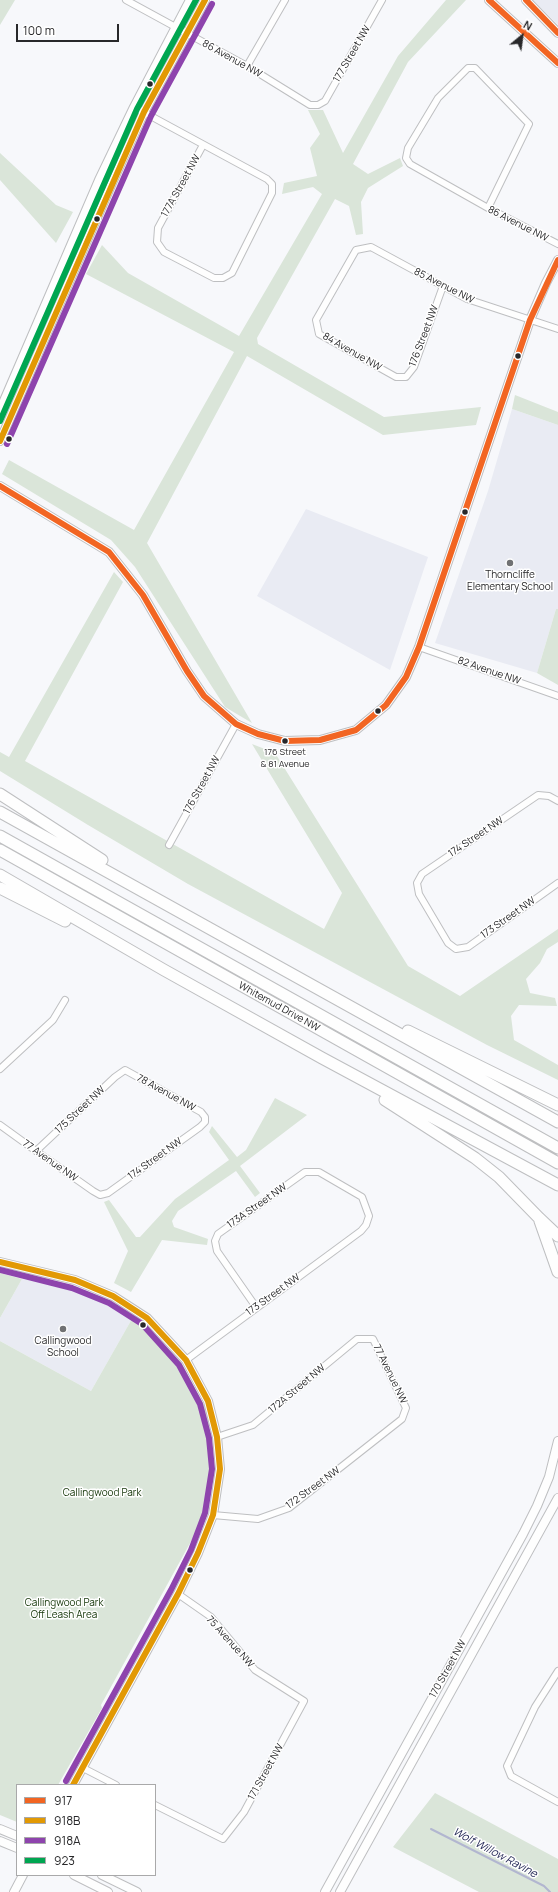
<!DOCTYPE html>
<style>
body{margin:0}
#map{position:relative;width:558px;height:1892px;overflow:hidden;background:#f7f8fb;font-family:Manrope,sans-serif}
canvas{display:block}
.legend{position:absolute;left:16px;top:1784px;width:140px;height:92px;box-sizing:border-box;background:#fff;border:1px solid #a9a9aa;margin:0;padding:5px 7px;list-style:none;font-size:12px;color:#28282a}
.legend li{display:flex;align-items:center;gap:8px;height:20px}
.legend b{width:20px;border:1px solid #a9a9aa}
.north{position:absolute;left:502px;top:16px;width:40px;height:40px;-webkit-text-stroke:3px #fff;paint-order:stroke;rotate:29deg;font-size:11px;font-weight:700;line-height:16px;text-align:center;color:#28282a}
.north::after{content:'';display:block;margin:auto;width:14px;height:18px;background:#28282a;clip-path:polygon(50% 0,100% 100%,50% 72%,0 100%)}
.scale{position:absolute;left:16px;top:24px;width:103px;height:18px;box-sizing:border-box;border:2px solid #28282a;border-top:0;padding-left:5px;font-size:12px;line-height:14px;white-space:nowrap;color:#28282a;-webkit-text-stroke:3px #fff;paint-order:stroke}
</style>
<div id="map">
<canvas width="558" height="1892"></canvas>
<ul class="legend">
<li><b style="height:5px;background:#f26522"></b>917</li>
<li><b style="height:5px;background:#e29904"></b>918B</li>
<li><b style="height:5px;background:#8e44ad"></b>918A</li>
<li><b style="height:5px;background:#00a651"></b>923</li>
</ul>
<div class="north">N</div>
<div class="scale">100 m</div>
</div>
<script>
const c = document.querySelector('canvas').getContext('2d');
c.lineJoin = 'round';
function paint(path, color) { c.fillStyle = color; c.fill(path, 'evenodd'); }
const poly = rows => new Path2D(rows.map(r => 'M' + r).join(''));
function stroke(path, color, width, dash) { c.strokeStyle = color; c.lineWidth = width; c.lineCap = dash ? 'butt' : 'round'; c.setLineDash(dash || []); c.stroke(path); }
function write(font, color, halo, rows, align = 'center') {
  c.font = font + ' Manrope,sans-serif'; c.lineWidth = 3; c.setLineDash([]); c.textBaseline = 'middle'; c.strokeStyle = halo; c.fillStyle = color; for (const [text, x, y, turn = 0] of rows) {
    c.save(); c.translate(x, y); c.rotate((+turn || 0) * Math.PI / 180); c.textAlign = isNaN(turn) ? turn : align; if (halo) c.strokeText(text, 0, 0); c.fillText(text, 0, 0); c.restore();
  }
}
paint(poly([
 [532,0,558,0,558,25,548,15],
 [512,409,558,425,558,609,556,609,537,673,435,643,488,491],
 [306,509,428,557,390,670,257,596],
 [22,1279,74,1287,133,1317,91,1391,0,1341,0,1318]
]), '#e9ebf3');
paint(poly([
 [0,0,15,0,0,25],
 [446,0,466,0,408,62,353,164,368,174,400,158,403,166,368,188,361,202,363,234,356,235,349,206,335,199,257,338,258,344,384,417,481,407,476,425,383,435,247,356,147,543,252,723,225,707,135,567,111,540,2,474,9,460,134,530,234,352,86,274,102,245,128,273,239,336,322,194,313,187,282,194,284,183,317,176,310,148,320,134,308,110,323,110,343,153,398,56],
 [0,153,56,205,73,212,56,243,0,180],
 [515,395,558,412,558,425,512,409],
 [114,572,123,582,25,761,324,929,342,893,252,744,275,753,408,966,460,996,558,929,558,942,547,949,540,963,526,979,530,993,555,998,557,1006,519,1005,511,1016,514,1040,558,1065,558,1080,487,1045,188,884,88,825,0,771,0,752,9,757],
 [556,609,558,609,558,685,537,673],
 [275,1098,307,1115,240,1166,260,1193,255,1197,236,1171,178,1211,172,1221,174,1227,208,1239,207,1245,162,1240,131,1292,114,1283,128,1251,104,1202,109,1200,136,1237,140,1237,175,1199,229,1160,209,1132,212,1126,237,1157,246,1150],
 [0,1273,22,1279,0,1318],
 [133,1317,180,1360,208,1412,212,1469,206,1514,101,1705,102,1708,58,1785,17,1785,17,1822,0,1815,0,1341,91,1391],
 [435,1793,558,1859,558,1892,479,1892,393,1847]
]), '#dae5d9');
stroke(poly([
 [431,1829,544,1886,550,1892]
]), '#b2b6d0', 2);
const street = poly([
 [126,0,247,66,310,105,318,105,325,101,382,0],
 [247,66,285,0],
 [134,107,267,179,272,184,272,193,232,273,223,278,214,278,164,252,157,242,158,228,203,145],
 [488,208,529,124,475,68,468,68,438,98,408,148,406,158,410,164,488,208,558,244],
 [443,286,414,367,406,377,396,377,319,334,316,320,356,250,371,247,467,299,558,329],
 [419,647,558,696],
 [558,801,549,796,538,795,422,874,417,883,419,894,448,943,456,949,468,947,558,883],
 [169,845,236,724],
 [0,1069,53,1020,65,1000],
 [0,1125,36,1151,93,1191,100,1195,108,1193,200,1127,205,1122,205,1117,201,1112,125,1070,115,1077,36,1151],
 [186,1360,361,1231,366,1225,369,1216,362,1197,319,1172,305,1172,218,1234,215,1241,217,1251,256,1307],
 [213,1515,258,1519,289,1508,402,1419,406,1408,373,1339,357,1339,253,1425,217,1437],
 [558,1671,535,1707,507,1766,511,1776,558,1802],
 [83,1768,116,1785],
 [155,1805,223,1839,244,1812,304,1701,255,1670,211,1617,178,1594]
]);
const secondary = poly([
 [489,0,558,63],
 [526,0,558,33],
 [0,410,99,180,134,107,190,0],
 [0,441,112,183,144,112,205,0],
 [0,486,109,552,143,595,187,671,204,696,236,724,258,734,285,741,320,740,356,730,386,705,406,677,419,647,530,320,546,283,558,260],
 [0,1262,75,1280,113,1296,147,1318,186,1360,208,1401,217,1437,220,1469,213,1515,198,1553,178,1594,73,1785],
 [0,1829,17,1836],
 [0,1841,17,1848],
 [74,1875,108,1892],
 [102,1875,137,1892],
 [14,1892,23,1875],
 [325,1892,523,1534,537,1506,549,1477,558,1441],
 [340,1892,558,1498]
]);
const highway = poly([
 [0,794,102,860],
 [0,812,558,1122],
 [0,836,558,1148],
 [0,850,558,1163],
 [0,875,164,970,322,1058,558,1185],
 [0,888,65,921],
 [408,1031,558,1105],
 [385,1100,475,1158,499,1177,539,1218,558,1236],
 [540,1221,558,1272]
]);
stroke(street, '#bebfc1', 8);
stroke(secondary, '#bebfc1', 10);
stroke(highway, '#bebfc1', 13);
stroke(street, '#fefefe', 6);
stroke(secondary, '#fefefe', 8);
stroke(highway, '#fefefe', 11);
stroke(poly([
 [489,0,558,63],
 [526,0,558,33],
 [0,486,109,552,143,595,187,671,204,696,236,724,258,734,285,741,320,740,356,730,386,705,406,677,419,647,530,320,558,260]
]), '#f26522', 6);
stroke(poly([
 [0,441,144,112,205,0],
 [0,1262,75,1280,113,1296,147,1318,186,1360,208,1401,217,1437,220,1469,213,1515,198,1553,178,1594,73,1785]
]), '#e29904', 6);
stroke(poly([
 [7,444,151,116,212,4],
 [0,1270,72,1288,109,1303,142,1324,179,1365,200,1404,209,1438,212,1469,205,1513,191,1550,171,1590,66,1781]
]), '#8e44ad', 6);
stroke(poly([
 [0,421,137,109,196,0]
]), '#00a651', 6);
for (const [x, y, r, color] of [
 [150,84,3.5,"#28282a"],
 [97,219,3.5,"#28282a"],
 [518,356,3.5,"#28282a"],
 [9,439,3.5,"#28282a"],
 [465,512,3.5,"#28282a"],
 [510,563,4,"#707173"],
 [378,711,3.5,"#28282a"],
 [285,741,3.5,"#28282a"],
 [143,1325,3.5,"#28282a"],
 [63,1329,4,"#707173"],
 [190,1570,3.5,"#28282a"]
]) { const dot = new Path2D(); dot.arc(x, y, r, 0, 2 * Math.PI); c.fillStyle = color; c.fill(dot); stroke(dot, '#fff', 1.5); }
write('9px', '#28282a', '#fff', [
 ["176 Street",285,752],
 ["& 81 Avenue",285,764]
]);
write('10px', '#28282a', '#fff', [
 ["177 Street NW",352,54,-60],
 ["86 Avenue NW",232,59,29],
 ["177A Street NW",181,186,-61],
 ["86 Avenue NW",518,224,27],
 ["85 Avenue NW",444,286,27],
 ["176 Street NW",424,336,-69],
 ["84 Avenue NW",352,352,30],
 ["82 Avenue NW",489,671,19],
 ["176 Street NW",202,785,-61],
 ["174 Street NW",476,837,-34],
 ["173 Street NW",508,918,-35],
 ["Whitemud Drive NW",279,1007,29],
 ["78 Avenue NW",166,1093,29],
 ["175 Street NW",80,1110,-43],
 ["174 Street NW",155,1159,-36],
 ["77 Avenue NW",50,1161,35],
 ["173A Street NW",257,1206,-35],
 ["173 Street NW",273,1295,-36],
 ["77 Avenue NW",390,1374,64],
 ["172A Street NW",297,1389,-40],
 ["172 Street NW",313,1488,-36],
 ["75 Avenue NW",230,1642,48],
 ["170 Street NW",448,1669,-61],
 ["171 Street NW",266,1772,-61]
]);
write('10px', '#28282a', '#fff', [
 ["Thorncliffe",510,575],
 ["Elementary School",510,587],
 ["Callingwood",63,1341],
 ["School",63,1353]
]);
write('10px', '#113305', '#fff', [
 ["Callingwood Park",102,1493],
 ["Callingwood Park",64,1603],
 ["Off Leash Area",64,1615]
]);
write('italic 11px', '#272b59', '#fff', [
 ["Wolf Willow Ravine",495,1853,28]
]);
</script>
